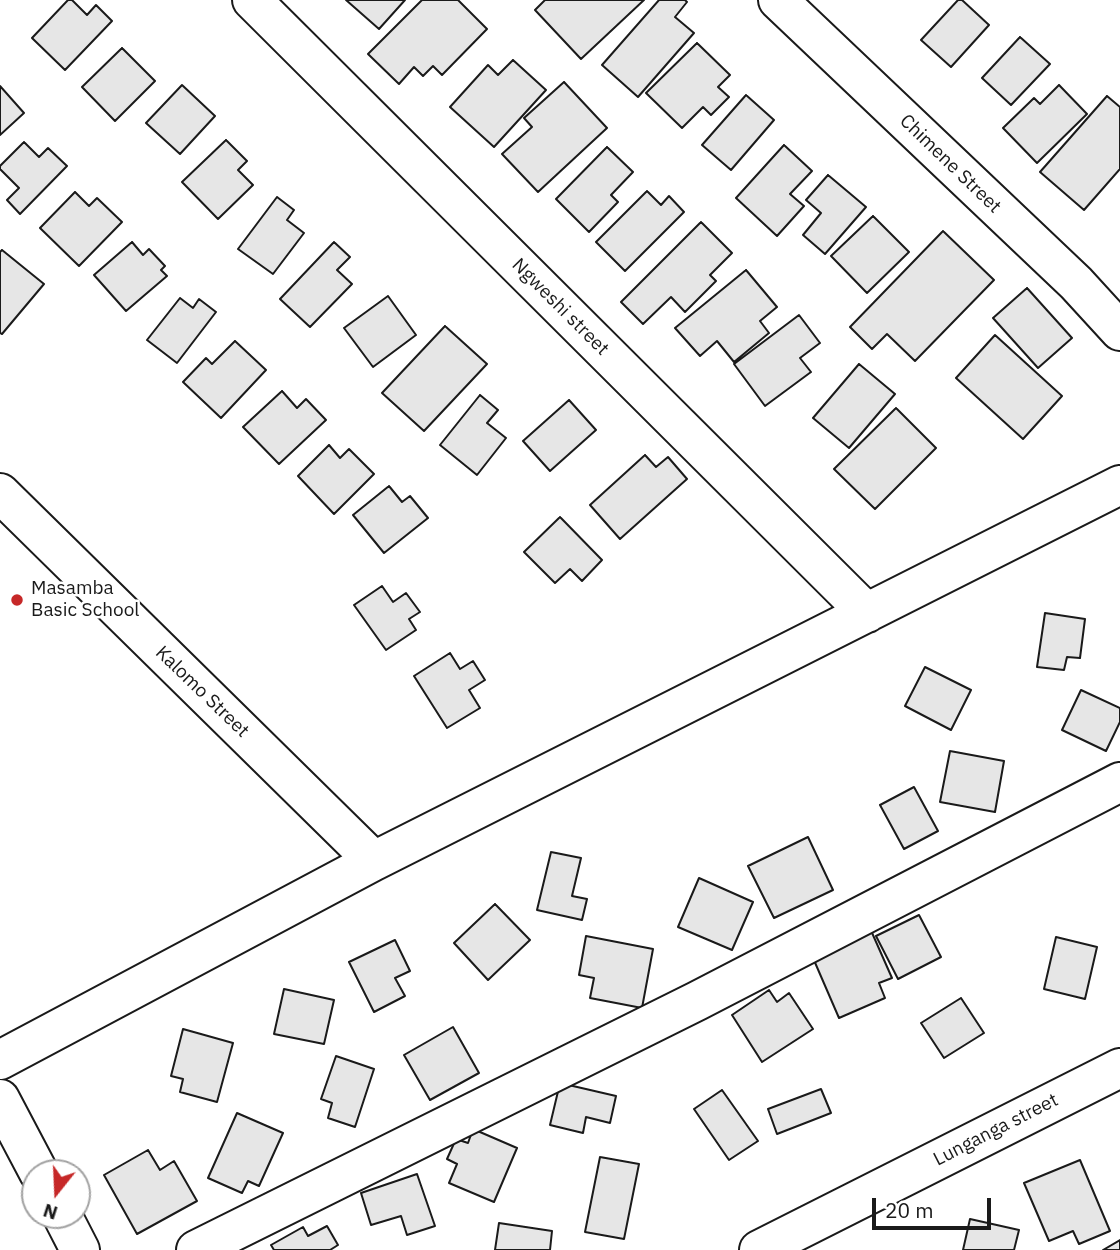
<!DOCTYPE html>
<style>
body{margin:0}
#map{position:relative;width:1120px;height:1250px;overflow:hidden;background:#fff;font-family:"IBM Plex Sans",sans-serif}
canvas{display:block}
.north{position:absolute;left:21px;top:1159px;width:70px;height:70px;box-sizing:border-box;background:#fff;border:2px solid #a3a3a3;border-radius:50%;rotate:198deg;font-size:19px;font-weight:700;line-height:28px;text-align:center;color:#1a1a1a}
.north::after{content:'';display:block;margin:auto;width:24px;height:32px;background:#c62828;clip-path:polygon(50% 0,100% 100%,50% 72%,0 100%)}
.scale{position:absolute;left:872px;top:1198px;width:119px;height:32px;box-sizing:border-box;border:4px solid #1a1a1a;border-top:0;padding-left:9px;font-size:21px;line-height:24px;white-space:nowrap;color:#1a1a1a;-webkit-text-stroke:5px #fff;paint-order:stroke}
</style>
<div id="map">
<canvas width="1120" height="1250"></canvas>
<div class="north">N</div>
<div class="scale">20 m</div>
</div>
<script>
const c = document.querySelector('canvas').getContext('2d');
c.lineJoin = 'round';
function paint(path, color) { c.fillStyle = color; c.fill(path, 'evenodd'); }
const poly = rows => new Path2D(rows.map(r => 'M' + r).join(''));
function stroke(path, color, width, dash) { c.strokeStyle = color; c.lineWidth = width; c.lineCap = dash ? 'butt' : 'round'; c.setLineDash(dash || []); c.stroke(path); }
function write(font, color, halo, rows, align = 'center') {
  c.font = font + ' "IBM Plex Sans",sans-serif'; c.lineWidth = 5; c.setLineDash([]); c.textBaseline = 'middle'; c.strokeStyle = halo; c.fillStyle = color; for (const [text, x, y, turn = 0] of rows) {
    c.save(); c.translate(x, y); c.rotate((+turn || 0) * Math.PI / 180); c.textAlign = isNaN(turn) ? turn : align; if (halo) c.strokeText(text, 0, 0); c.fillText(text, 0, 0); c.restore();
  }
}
const building = poly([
 [68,0,72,0,87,15,96,5,112,21,65,70,32,38,68,0],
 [346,0,405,0,379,29,346,0],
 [422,0,458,0,487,29,442,75,433,66,423,76,414,67,399,84,368,54,422,0],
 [545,0,644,0,581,59,535,10,545,0],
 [659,0,685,0,687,2,675,17,694,33,638,97,602,65,659,0],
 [958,0,962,0,989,25,951,67,921,40,958,0],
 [1020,37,1050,64,1011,105,982,78,1020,37],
 [697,43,730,75,718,87,729,97,711,115,703,107,682,128,646,93,697,43],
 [122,48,155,81,115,121,82,87,122,48],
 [513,60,546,90,494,147,450,107,488,65,498,75,513,60],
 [564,82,607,128,538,192,502,154,532,127,524,118,564,82],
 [182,85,215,116,180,154,146,123,182,85],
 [1059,85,1087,114,1037,163,1003,128,1034,98,1040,104,1059,85],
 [0,86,24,113,0,135,0,86],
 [746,95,774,120,731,170,702,145,746,95],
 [1107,96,1120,107,1120,169,1084,210,1040,172,1107,96],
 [226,140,247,161,238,170,253,185,218,219,182,182,226,140],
 [24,142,39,157,48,148,67,166,20,214,7,200,19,188,0,169,0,166,24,142],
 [784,145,812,171,790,194,804,206,777,236,736,198,784,145],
 [607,147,633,172,611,195,618,202,589,232,556,199,607,147],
 [828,175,866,207,825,254,803,235,821,213,806,200,828,175],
 [647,191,661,205,669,196,684,212,625,271,596,242,647,191],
 [75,192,89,206,97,198,122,222,79,266,40,228,75,192],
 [277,197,294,210,287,220,304,233,273,274,238,249,277,197],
 [873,216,909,252,867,293,831,256,873,216],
 [701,222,732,253,710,275,716,281,685,312,671,297,643,324,621,302,701,222],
 [943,231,994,280,915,361,887,334,872,349,850,327,943,231],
 [132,242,143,255,149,249,165,266,161,270,167,276,126,311,94,275,132,242],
 [334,242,350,257,337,270,352,284,310,327,280,299,334,242],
 [2,250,44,284,2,334,0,333,0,252,2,250],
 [746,270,777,307,760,321,769,333,734,362,717,341,700,356,675,328,746,270],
 [1027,288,1072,338,1038,368,993,318,1027,288],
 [388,296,416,335,373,367,344,328,388,296],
 [180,298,193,308,199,299,216,312,177,363,147,340,180,298],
 [799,315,820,343,800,358,811,372,765,406,734,364,799,315],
 [445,326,487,364,424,431,382,393,445,326],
 [995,335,1062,396,1023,439,956,378,995,335],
 [235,341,266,370,221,418,183,382,206,358,212,364,235,341],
 [859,364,895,394,849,448,813,418,859,364],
 [282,391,297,408,306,399,326,420,279,464,243,427,282,391],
 [480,395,498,410,487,423,506,438,477,475,440,445,480,395],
 [569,400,596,430,550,471,523,441,569,400],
 [896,408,936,448,875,509,834,469,896,408],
 [329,445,340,458,349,449,374,474,334,514,298,476,329,445],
 [645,455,656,467,668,457,687,479,620,539,590,505,645,455],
 [389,486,402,502,410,496,428,518,384,553,353,515,389,486],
 [560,517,602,560,582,581,570,569,555,583,524,552,560,517],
 [382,586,393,602,406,593,420,612,409,619,416,630,386,650,354,605,382,586],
 [1045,613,1085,619,1080,658,1067,657,1064,670,1037,667,1045,613],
 [450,653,460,669,473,661,485,680,469,690,480,708,447,728,414,676,450,653],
 [925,667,971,690,951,730,905,706,925,667],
 [1081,690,1120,708,1120,722,1106,751,1062,730,1081,690],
 [950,751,1004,761,995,812,940,802,950,751],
 [914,787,938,831,904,849,880,805,914,787],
 [808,837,833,890,774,918,748,866,808,837],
 [551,852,581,858,572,896,587,899,582,920,537,910,551,852],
 [699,878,753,902,732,950,678,927,699,878],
 [495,904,530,940,488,980,454,943,495,904],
 [919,915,941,957,898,979,876,936,919,915],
 [869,926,892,978,879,983,885,998,839,1018,810,951,869,926],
 [586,936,653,949,642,1008,590,998,594,978,579,975,586,936],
 [1056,937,1097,947,1085,999,1044,989,1056,937],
 [395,940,410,971,395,978,405,996,374,1012,349,962,395,940],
 [284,989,334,1000,324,1044,274,1034,284,989],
 [769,990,777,1002,789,993,813,1029,762,1062,732,1015,769,990],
 [961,998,984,1033,944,1058,921,1023,961,998],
 [453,1027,479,1073,430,1100,404,1055,453,1027],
 [183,1029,233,1043,217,1102,180,1092,183,1079,171,1076,183,1029],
 [336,1056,374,1069,355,1127,328,1118,332,1103,321,1099,336,1056],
 [560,1083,616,1096,610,1123,586,1117,583,1133,550,1125,560,1083],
 [821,1089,831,1113,777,1134,768,1109,821,1089],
 [722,1090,758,1141,729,1160,694,1109,722,1090],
 [237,1113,283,1133,259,1186,248,1181,242,1193,208,1178,237,1113],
 [473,1129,517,1148,494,1202,449,1183,457,1164,447,1159,456,1139,468,1143,473,1129],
 [148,1150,160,1170,174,1161,197,1201,137,1234,104,1175,148,1150],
 [600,1157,639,1164,624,1239,585,1232,600,1157],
 [1080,1160,1110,1231,1079,1244,1073,1231,1049,1241,1024,1183,1080,1160],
 [417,1174,435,1226,407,1235,401,1216,371,1225,361,1193,417,1174],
 [970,1219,1019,1230,1014,1250,963,1250,970,1219],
 [499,1223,552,1231,550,1250,495,1250,499,1223],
 [327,1226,338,1245,330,1250,274,1250,271,1245,303,1227,308,1236,327,1226],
 [1120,1240,1120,1250,1103,1250,1120,1240]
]);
paint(building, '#e6e6e6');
stroke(building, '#1a1a1a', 2);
const minor = poly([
 [252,0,867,613],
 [778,0,1076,283,1120,331],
 [0,493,374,861],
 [0,1060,374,861,1120,485],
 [0,1099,39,1173],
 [62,1215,80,1250],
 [196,1250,697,1001,1120,782],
 [759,1250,1120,1068]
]);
stroke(minor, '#1a1a1a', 42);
stroke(minor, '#fff', 38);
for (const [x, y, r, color] of [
 [17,600,7,"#c62828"]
]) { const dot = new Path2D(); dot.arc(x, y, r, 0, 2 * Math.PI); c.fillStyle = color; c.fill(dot); stroke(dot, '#fff', 2.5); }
write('19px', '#1a1a1a', '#fff', [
 ["Chimene Street",950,164,44],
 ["Ngweshi street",560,307,45],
 ["Kalomo Street",202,692,44],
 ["Lunganga street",996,1130,-27]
]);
write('19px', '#1a1a1a', '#fff', [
 ["Masamba",31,589],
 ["Basic School",31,611]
], 'left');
</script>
